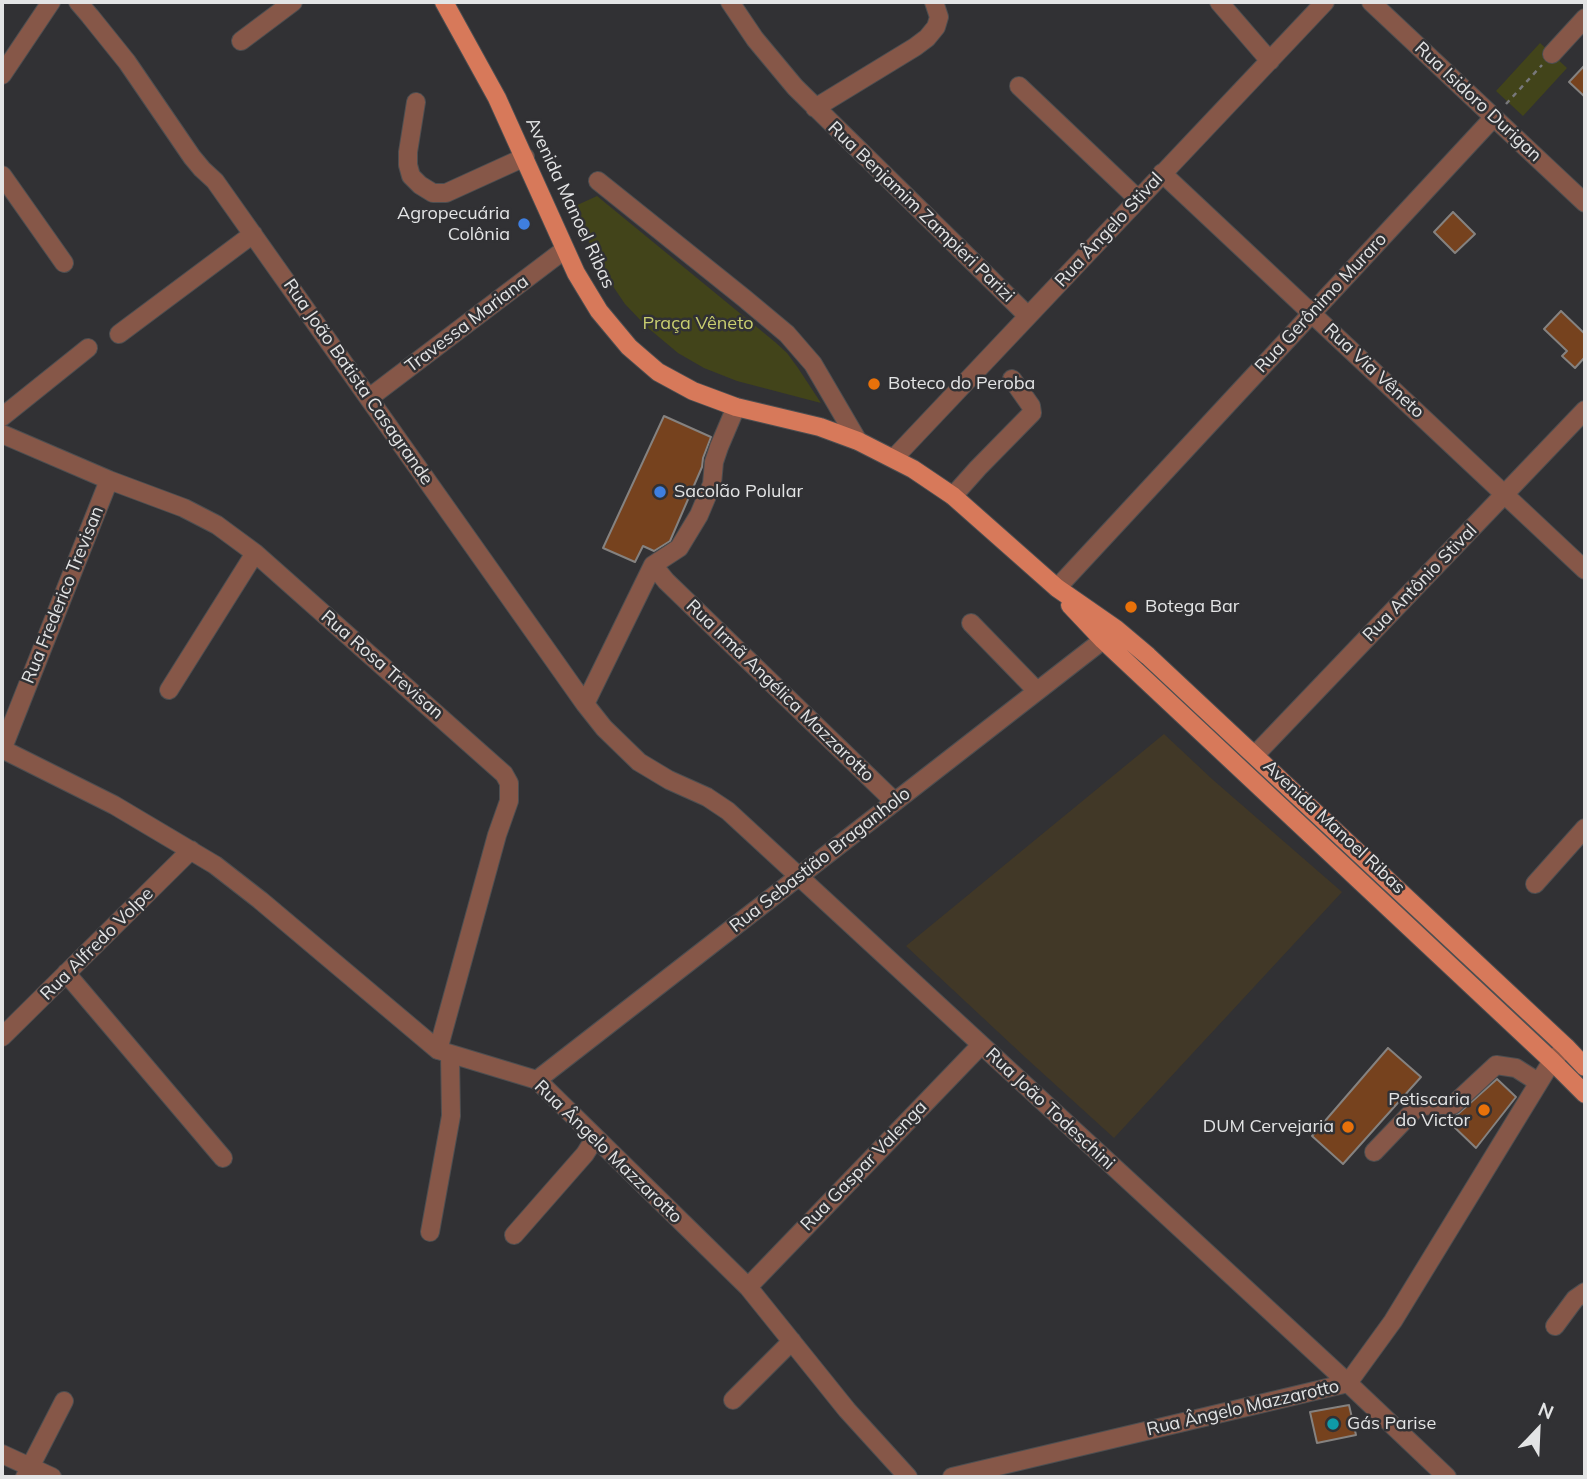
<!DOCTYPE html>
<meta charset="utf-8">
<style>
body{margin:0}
#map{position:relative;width:1587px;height:1479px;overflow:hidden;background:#313134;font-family:Mulish,sans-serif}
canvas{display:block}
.frame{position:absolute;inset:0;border:4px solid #e3e4e5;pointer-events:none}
.north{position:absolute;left:1503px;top:1395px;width:70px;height:70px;-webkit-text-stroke:5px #313134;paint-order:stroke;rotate:23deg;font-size:19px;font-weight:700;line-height:28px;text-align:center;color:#e3e4e5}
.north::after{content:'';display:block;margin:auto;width:24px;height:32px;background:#e3e4e5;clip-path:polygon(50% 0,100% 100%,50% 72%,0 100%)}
</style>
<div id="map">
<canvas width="1587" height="1479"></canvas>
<div class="frame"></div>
<div class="north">N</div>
</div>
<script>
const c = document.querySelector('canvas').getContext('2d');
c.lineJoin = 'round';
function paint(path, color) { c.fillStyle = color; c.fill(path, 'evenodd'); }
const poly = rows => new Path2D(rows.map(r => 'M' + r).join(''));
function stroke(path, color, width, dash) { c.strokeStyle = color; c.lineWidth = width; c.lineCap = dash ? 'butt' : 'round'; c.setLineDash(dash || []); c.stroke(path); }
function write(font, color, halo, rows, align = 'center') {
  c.font = font + ' Mulish,sans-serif'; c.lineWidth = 5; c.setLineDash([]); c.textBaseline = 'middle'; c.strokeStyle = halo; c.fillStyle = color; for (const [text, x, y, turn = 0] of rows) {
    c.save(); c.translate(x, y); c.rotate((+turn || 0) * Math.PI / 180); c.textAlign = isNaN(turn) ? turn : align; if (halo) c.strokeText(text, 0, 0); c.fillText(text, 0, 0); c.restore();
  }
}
paint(poly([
 [1164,734,1212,779,1342,892,1114,1138,1026,1058,906,946]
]), '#413827');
paint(poly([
 [1540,43,1567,68,1523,116,1496,91],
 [597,196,775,342,787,353,798,368,821,403,737,381,704,368,678,353,647,327,625,304,602,270,573,207]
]), '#42441a');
const building = poly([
 [1585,65,1585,97,1569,82,1585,65],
 [1453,212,1475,234,1455,253,1434,232,1453,212],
 [1561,311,1585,334,1585,357,1575,368,1562,356,1567,351,1544,329,1561,311],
 [664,416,711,437,703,458,702,467,670,541,654,551,643,546,635,562,603,548,664,416],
 [1388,1048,1421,1077,1343,1164,1312,1136,1388,1048],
 [1497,1079,1516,1097,1476,1148,1449,1122,1497,1079],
 [1349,1405,1356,1435,1317,1443,1310,1412,1349,1405]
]);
paint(building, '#76421e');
stroke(building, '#858280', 2);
const minor = poly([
 [78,2,90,16,127,62,192,157,202,169,215,181,585,704,604,728,639,762,669,780,707,797,728,811,1348,1383,1447,1477],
 [730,2,755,39,795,87,1028,316],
 [1219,2,1270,61],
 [1371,2,1585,203],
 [241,41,293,2],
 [1552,54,1585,18],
 [2,75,51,2],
 [1019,86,1138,199],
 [416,102,408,152,408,165,411,176,420,185,433,193,446,193,525,157],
 [815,108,915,47,927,38,936,27,939,17,934,2],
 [1162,173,1585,570],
 [2,175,64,263],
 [598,181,744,298,787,334,813,364,858,441],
 [119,334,253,234],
 [369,398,564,250],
 [2,417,88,348],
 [2,434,109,480,184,508,217,525,255,553,504,774,509,783,509,801,497,835,438,1050],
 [894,458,1325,2],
 [953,496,978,468,1032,413,1031,406,1012,379],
 [653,565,666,581,895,802],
 [1057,588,1494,117],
 [971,623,1037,691],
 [169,690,255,553],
 [585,704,653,565,679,548,699,515,712,484,714,462,719,447,736,407],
 [2,749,114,805,215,865,260,900,438,1050,537,1080,748,1287,847,1410,908,1477],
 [2,750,109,480],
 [1255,755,1585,410],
 [1535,884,1585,828],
 [66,973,223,1158],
 [2,1037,191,850],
 [537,1080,1103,640],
 [1374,1152,1417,1107,1431,1105,1453,1105,1496,1065,1516,1068,1538,1082],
 [430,1232,451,1116,450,1054],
 [514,1235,585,1154,595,1138],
 [748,1287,981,1045],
 [1555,1326,1575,1299,1585,1292],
 [733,1400,792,1341],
 [2,1454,52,1477],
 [25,1477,64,1401],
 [952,1477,1348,1383,1393,1321,1552,1061,1566,1047]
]);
const major = poly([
 [444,2,497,98,576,273,599,311,629,347,658,372,693,391,736,407,820,427,858,441,913,469,953,496,1057,588,1116,629,1148,656,1566,1047,1585,1067],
 [1070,605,1103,640,1552,1061,1585,1094]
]);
stroke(minor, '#4d4e50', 20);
stroke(major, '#4d4e50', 20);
stroke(poly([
 [1506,104,1542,65]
]), '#78787b', 2.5, [5, 5]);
stroke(minor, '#865748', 18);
stroke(major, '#d7795a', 18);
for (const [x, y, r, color] of [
 [524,224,7,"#3f7fe0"],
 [874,384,7,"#e8710a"],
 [660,492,7,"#3f7fe0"],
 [1131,607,7,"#e8710a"],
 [1484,1110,7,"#e8710a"],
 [1348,1127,7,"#e8710a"],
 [1333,1424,7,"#0f9aa8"]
]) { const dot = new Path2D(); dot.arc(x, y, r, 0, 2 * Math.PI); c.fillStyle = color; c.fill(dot); stroke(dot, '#313134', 2.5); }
write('18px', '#e3e4e5', '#313134', [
 ["Rua Isidoro Durigan",1478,102,43],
 ["Avenida Manoel Ribas",570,203,65],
 ["Rua Benjamim Zampieri Parizi",921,212,44],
 ["Rua Ângelo Stival",1109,230,-47],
 ["Rua Gerônimo Muraro",1321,303,-47],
 ["Travessa Mariana",467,324,-37],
 ["Rua Via Vêneto",1374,371,43],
 ["Rua João Batista Casagrande",358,382,55],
 ["Rua Antônio Stival",1420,583,-46],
 ["Rua Frederico Trevisan",63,595,-68],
 ["Rua Rosa Trevisan",382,665,41],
 ["Rua Irmã Angélica Mazzarotto",780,691,44],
 ["Avenida Manoel Ribas",1334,827,43],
 ["Rua Sebastião Braganholo",820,860,-38],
 ["Rua Alfredo Volpe",97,944,-45],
 ["Rua João Todeschini",1050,1109,43],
 ["Rua Ângelo Mazzarotto",608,1152,44],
 ["Rua Gaspar Valenga",864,1166,-46],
 ["Rua Ângelo Mazzarotto",1243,1408,-13]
]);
write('18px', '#e3e4e5', '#313134', [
 ["Agropecuária",510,214,"right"],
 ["Colônia",510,235,"right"],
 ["Boteco do Peroba",888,384],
 ["Sacolão Polular",674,492],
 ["Botega Bar",1145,607],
 ["Petiscaria",1470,1100,"right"],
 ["do Victor",1470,1121,"right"],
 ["DUM Cervejaria",1334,1127,"right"],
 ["Gás Parise",1347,1424]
], 'left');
write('18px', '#c9ce70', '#313134', [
 ["Praça Vêneto",698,324]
]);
</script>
